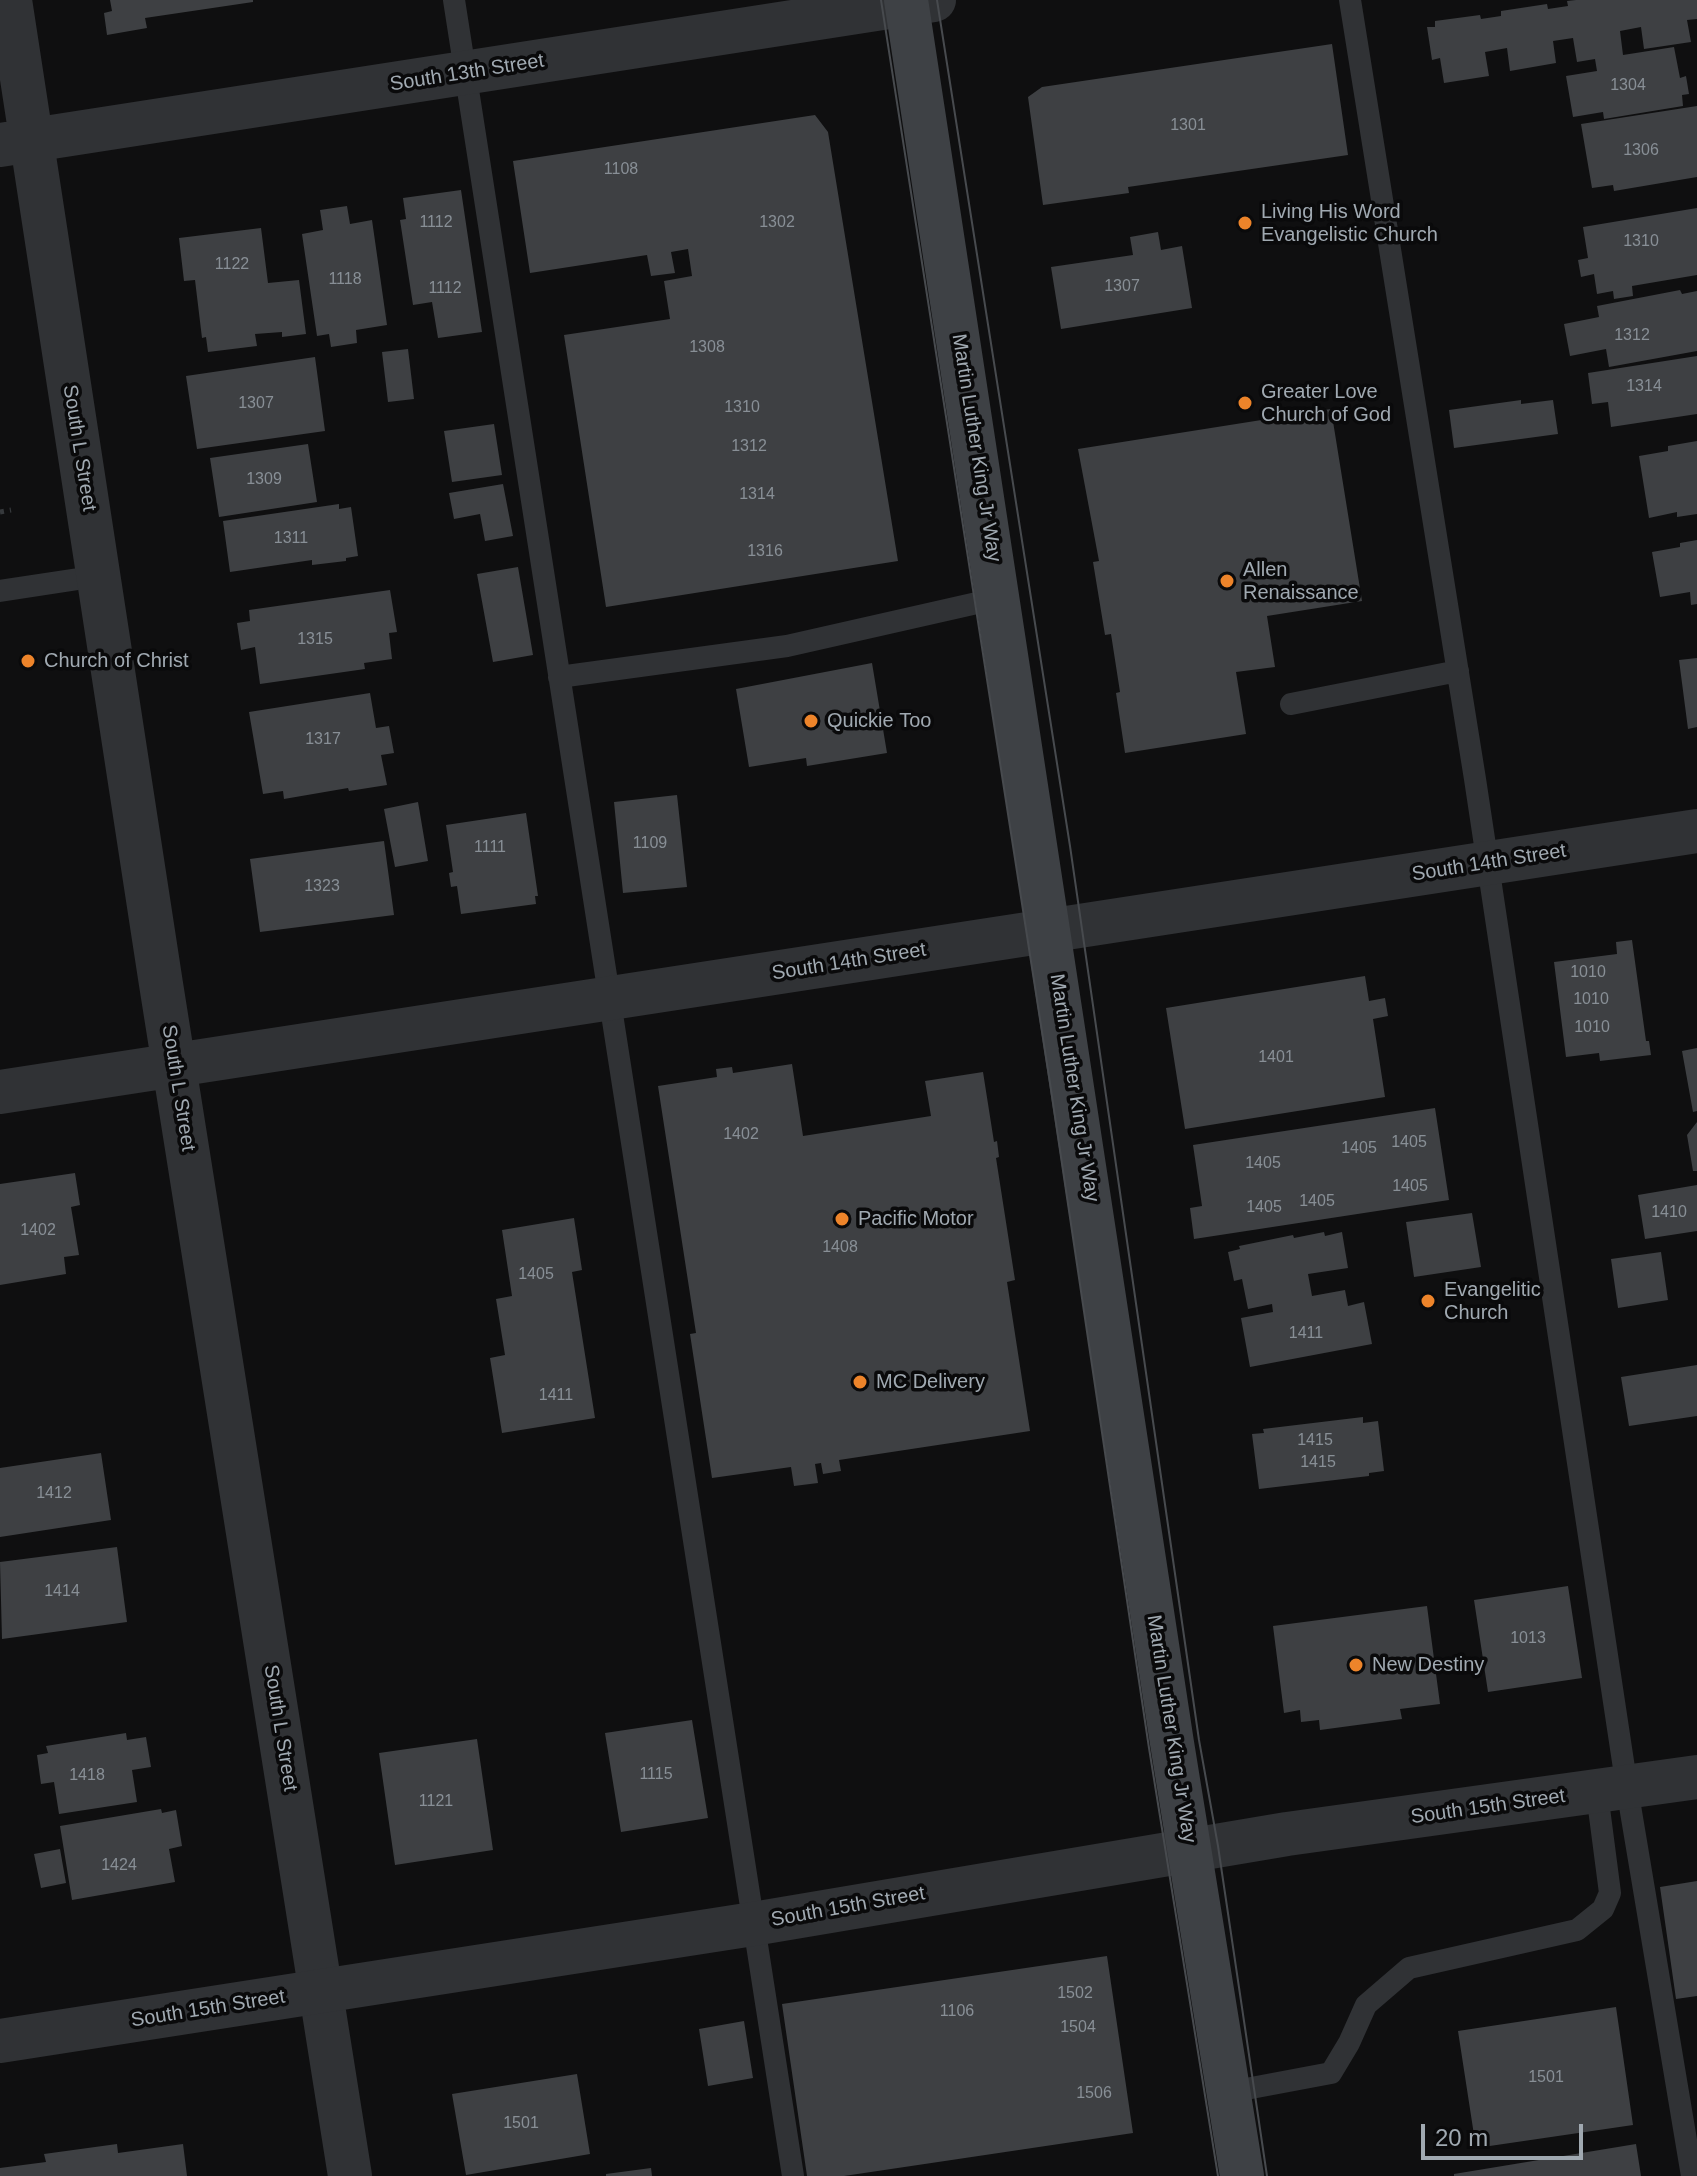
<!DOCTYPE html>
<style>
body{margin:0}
#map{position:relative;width:1697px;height:2176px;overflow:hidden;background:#0f0f10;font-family:Arial,sans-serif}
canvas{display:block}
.scale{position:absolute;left:1421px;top:2124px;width:162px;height:36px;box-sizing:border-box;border:4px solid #a0a9b1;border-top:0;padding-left:10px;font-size:24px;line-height:28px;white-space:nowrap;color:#a0a9b1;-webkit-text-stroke:6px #0a0a0b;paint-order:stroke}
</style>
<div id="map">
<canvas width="1697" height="2176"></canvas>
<div class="scale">20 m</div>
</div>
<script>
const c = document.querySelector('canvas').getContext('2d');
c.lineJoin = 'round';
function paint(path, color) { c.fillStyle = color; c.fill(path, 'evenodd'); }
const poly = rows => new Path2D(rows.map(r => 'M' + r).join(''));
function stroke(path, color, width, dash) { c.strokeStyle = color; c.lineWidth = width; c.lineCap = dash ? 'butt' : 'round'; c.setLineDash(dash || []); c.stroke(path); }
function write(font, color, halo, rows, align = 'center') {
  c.font = font + ' Arial,sans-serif'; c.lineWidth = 7; c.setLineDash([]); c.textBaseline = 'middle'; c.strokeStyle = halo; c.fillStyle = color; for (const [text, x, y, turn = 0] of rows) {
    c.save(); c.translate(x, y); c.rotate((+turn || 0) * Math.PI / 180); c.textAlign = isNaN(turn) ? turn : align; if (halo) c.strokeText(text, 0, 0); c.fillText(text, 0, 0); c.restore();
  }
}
paint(poly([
 [110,0,253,0,253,2,145,18,147,28,107,35,104,13,112,11],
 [1576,0,1697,0,1697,19,1687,20,1691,42,1644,49,1641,27,1620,31,1623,55,1674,47,1680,78,1686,76,1689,94,1682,95,1683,106,1604,119,1603,112,1573,117,1566,76,1597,71,1595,59,1577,62,1573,38,1553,41,1556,63,1510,71,1507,48,1485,52,1489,76,1444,83,1440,58,1432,60,1427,27,1435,27,1435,21,1480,15,1481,19,1501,16,1501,11,1547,4,1548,9,1568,6,1567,1],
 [1332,44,1348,155,1128,187,1129,193,1043,205,1028,97,1042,87],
 [1697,106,1697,177,1614,191,1613,185,1592,188,1581,124],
 [815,115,828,132,898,561,606,607,564,335,670,319,664,281,692,276,688,249,671,252,675,273,651,276,647,255,530,273,513,161],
 [461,190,482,332,438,338,432,302,413,305,400,220,406,219,403,198],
 [347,206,350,224,372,220,387,325,356,330,357,343,331,347,329,334,317,336,302,234,323,230,320,210],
 [1697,208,1697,275,1632,286,1633,296,1614,299,1613,291,1597,294,1594,274,1581,277,1578,260,1588,258,1583,227],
 [261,228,268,283,299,280,306,334,282,337,282,332,255,334,257,346,208,352,206,337,202,338,195,280,184,281,179,238],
 [1158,232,1161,250,1182,246,1192,308,1061,329,1051,267,1133,255,1130,237],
 [1680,290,1682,294,1697,291,1697,351,1609,367,1606,349,1570,356,1564,324,1599,317,1597,306],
 [408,349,414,399,388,402,382,352],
 [1697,356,1697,414,1611,427,1608,402,1592,404,1588,373],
 [315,357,325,431,197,449,186,376],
 [1521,400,1521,404,1553,400,1558,434,1454,448,1449,410],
 [1331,409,1362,601,1267,616,1275,667,1236,672,1246,734,1125,753,1116,693,1120,692,1111,634,1105,635,1093,562,1099,561,1078,449],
 [494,424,502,475,452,482,444,431],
 [1697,441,1697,514,1677,517,1677,512,1649,518,1639,456,1668,451,1668,446],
 [308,444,317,502,219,517,210,458],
 [503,484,513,536,485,541,480,514,454,519,449,493],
 [339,504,339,509,351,507,358,556,346,558,346,561,312,565,312,560,230,572,223,521],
 [1697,540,1697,604,1691,605,1690,592,1660,597,1652,552,1680,547,1680,543],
 [518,567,533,655,493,662,477,574],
 [390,590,397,632,389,633,392,659,364,663,365,669,260,684,255,647,241,650,237,623,250,621,249,610],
 [1697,658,1697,727,1688,729,1679,660],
 [872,663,887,753,807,766,806,758,749,767,736,689],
 [370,693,376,728,389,726,394,753,381,755,387,785,349,791,348,788,284,799,283,791,263,794,249,712],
 [677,795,687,887,623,893,614,802],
 [418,802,428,861,395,867,384,809],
 [526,813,538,896,535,896,536,904,461,914,457,886,451,887,449,873,453,872,446,825],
 [384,841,394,915,260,932,250,859],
 [1632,940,1646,1041,1649,1041,1651,1055,1600,1061,1599,1053,1566,1057,1554,962,1617,954,1616,942],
 [1365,976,1369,1001,1385,998,1388,1016,1373,1019,1385,1097,1185,1129,1166,1008],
 [1697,1048,1697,1111,1693,1112,1682,1051],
 [792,1064,803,1136,931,1116,925,1081,983,1072,994,1142,997,1141,999,1157,996,1158,1015,1280,1007,1282,1030,1431,839,1460,841,1471,823,1474,821,1463,815,1464,818,1483,794,1486,791,1467,712,1478,690,1334,696,1333,658,1086,717,1077,716,1069,732,1067,733,1073],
 [1435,1108,1449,1200,1194,1239,1190,1208,1202,1206,1193,1145],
 [1697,1122,1697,1171,1693,1171,1687,1135],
 [75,1173,80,1205,71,1207,79,1255,64,1257,66,1274,0,1285,0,1184],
 [1697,1185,1697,1231,1645,1239,1638,1195],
 [1472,1213,1481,1267,1414,1277,1406,1222],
 [574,1218,582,1270,572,1272,595,1418,502,1433,490,1358,505,1355,496,1299,512,1296,502,1230],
 [1324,1232,1325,1236,1342,1232,1348,1268,1308,1274,1312,1296,1345,1290,1348,1306,1364,1302,1372,1344,1250,1367,1241,1318,1273,1312,1272,1304,1248,1309,1242,1279,1234,1281,1228,1252,1240,1249,1239,1246,1293,1235,1294,1238],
 [1661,1252,1668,1300,1618,1308,1611,1259],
 [1697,1365,1697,1416,1629,1426,1621,1377],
 [1363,1417,1363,1423,1378,1421,1384,1471,1369,1473,1369,1476,1259,1489,1252,1434,1264,1433,1263,1429],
 [101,1453,111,1520,0,1537,0,1468],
 [117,1547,127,1622,2,1639,0,1562],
 [1568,1586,1582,1678,1488,1692,1474,1600],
 [1427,1606,1440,1704,1400,1709,1402,1719,1320,1730,1319,1720,1301,1722,1300,1710,1284,1713,1273,1626],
 [692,1720,708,1818,621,1832,605,1733],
 [126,1733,127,1740,146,1737,151,1767,132,1770,137,1802,59,1814,54,1782,41,1784,37,1755,48,1753,46,1746],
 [477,1739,493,1850,395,1865,379,1753],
 [161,1809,162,1813,176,1810,182,1846,169,1849,175,1882,72,1900,60,1826],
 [60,1849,66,1883,41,1888,34,1854],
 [1697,1881,1697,1996,1676,1999,1660,1887],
 [1107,1956,1133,2133,844,2176,807,2176,782,2004],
 [1616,2007,1633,2125,1476,2148,1458,2031],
 [744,2021,753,2078,708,2086,699,2029],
 [577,2074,590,2154,466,2175,452,2094],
 [117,2144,118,2153,183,2144,187,2176,0,2176,0,2168,46,2162,44,2154],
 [1636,2144,1641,2176,1454,2176,1454,2174],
 [651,2168,652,2176,606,2176,606,2174]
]), '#3e4043');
stroke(poly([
 [0,512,11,510]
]), '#36393c', 5, [4, 6]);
stroke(poly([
 [454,0,793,2176],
 [1350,0,1475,779,1627,1788,1692,2176],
 [0,591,98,576],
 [559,677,787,646,999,598],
 [1291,704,1458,671],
 [1230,2092,1331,2073,1349,2043,1366,2005,1409,1968,1577,1930,1603,1909,1610,1893,1597,1793]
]), '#303235', 22);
stroke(poly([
 [10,0,161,984,350,2176],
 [0,145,934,0],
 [0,1092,1697,831]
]), '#303235', 44);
stroke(poly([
 [0,2041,753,1924,1287,1834,1697,1777]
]), '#303235', 44);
stroke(poly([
 [906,0,1172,1743,1242,2176]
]), '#3e4145', 44);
stroke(poly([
 [881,0,1050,1083,1149,1748,1218,2176],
 [937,0,1070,846,1199,1740,1218,1846,1267,2176]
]), '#474a4e', 2);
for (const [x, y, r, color] of [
 [1245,223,8,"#ed842a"],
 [1245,403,8,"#ed842a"],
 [1227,581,8,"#ed842a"],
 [28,661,8,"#ed842a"],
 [811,721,8,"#ed842a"],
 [842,1219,8,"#ed842a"],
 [1428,1301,8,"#ed842a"],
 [860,1382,8,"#ed842a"],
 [1356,1665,8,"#ed842a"]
]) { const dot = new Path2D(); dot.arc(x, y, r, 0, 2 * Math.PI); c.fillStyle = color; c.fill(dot); stroke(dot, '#0a0a0b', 3); }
write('16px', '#888f96', null, [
 ["1304",1628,86],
 ["1301",1188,126],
 ["1306",1641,151],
 ["1108",621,170],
 ["1112",436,223],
 ["1302",777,223],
 ["1310",1641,242],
 ["1122",232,265],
 ["1118",345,280],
 ["1307",1122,287],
 ["1112",445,289],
 ["1312",1632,336],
 ["1308",707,348],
 ["1314",1644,387],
 ["1307",256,404],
 ["1310",742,408],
 ["1312",749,447],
 ["1309",264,480],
 ["1314",757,495],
 ["1311",291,539],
 ["1316",765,552],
 ["1315",315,640],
 ["1317",323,740],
 ["1109",650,844],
 ["1111",490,848],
 ["1323",322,887],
 ["1010",1588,973],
 ["1010",1591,1000],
 ["1010",1592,1028],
 ["1401",1276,1058],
 ["1402",741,1135],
 ["1405",1409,1143],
 ["1405",1359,1149],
 ["1405",1263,1164],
 ["1405",1410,1187],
 ["1405",1317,1202],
 ["1405",1264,1208],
 ["1410",1669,1213],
 ["1402",38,1231],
 ["1408",840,1248],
 ["1405",536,1275],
 ["1411",1306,1334],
 ["1411",556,1396],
 ["1415",1315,1441],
 ["1415",1318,1463],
 ["1412",54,1494],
 ["1414",62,1592],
 ["1013",1528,1639],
 ["1115",656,1775],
 ["1418",87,1776],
 ["1121",436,1802],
 ["1424",119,1866],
 ["1502",1075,1994],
 ["1106",957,2012],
 ["1504",1078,2028],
 ["1501",1546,2078],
 ["1506",1094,2094],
 ["1501",521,2124]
]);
write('20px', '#a0a9b1', '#0a0a0b', [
 ["South 13th Street",467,73,-9],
 ["South L Street",79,448,81],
 ["Martin Luther King Jr Way",976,448,81],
 ["South 14th Street",1489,863,-9],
 ["South 14th Street",849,962,-9],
 ["South L Street",178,1088,81],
 ["Martin Luther King Jr Way",1074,1088,81],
 ["South L Street",280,1728,81],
 ["Martin Luther King Jr Way",1171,1729,81],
 ["South 15th Street",1488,1807,-8],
 ["South 15th Street",848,1907,-10],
 ["South 15th Street",208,2009,-9]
]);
write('20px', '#a0a9b1', '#0a0a0b', [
 ["Living His Word",1261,212],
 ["Evangelistic Church",1261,235],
 ["Greater Love",1261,392],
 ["Church of God",1261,415],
 ["Allen",1243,570],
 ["Renaissance",1243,593],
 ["Church of Christ",44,661],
 ["Quickie Too",827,721],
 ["Pacific Motor",858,1219],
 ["Evangelitic",1444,1290],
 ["Church",1444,1313],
 ["MC Delivery",876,1382],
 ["New Destiny",1372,1665]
], 'left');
</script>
